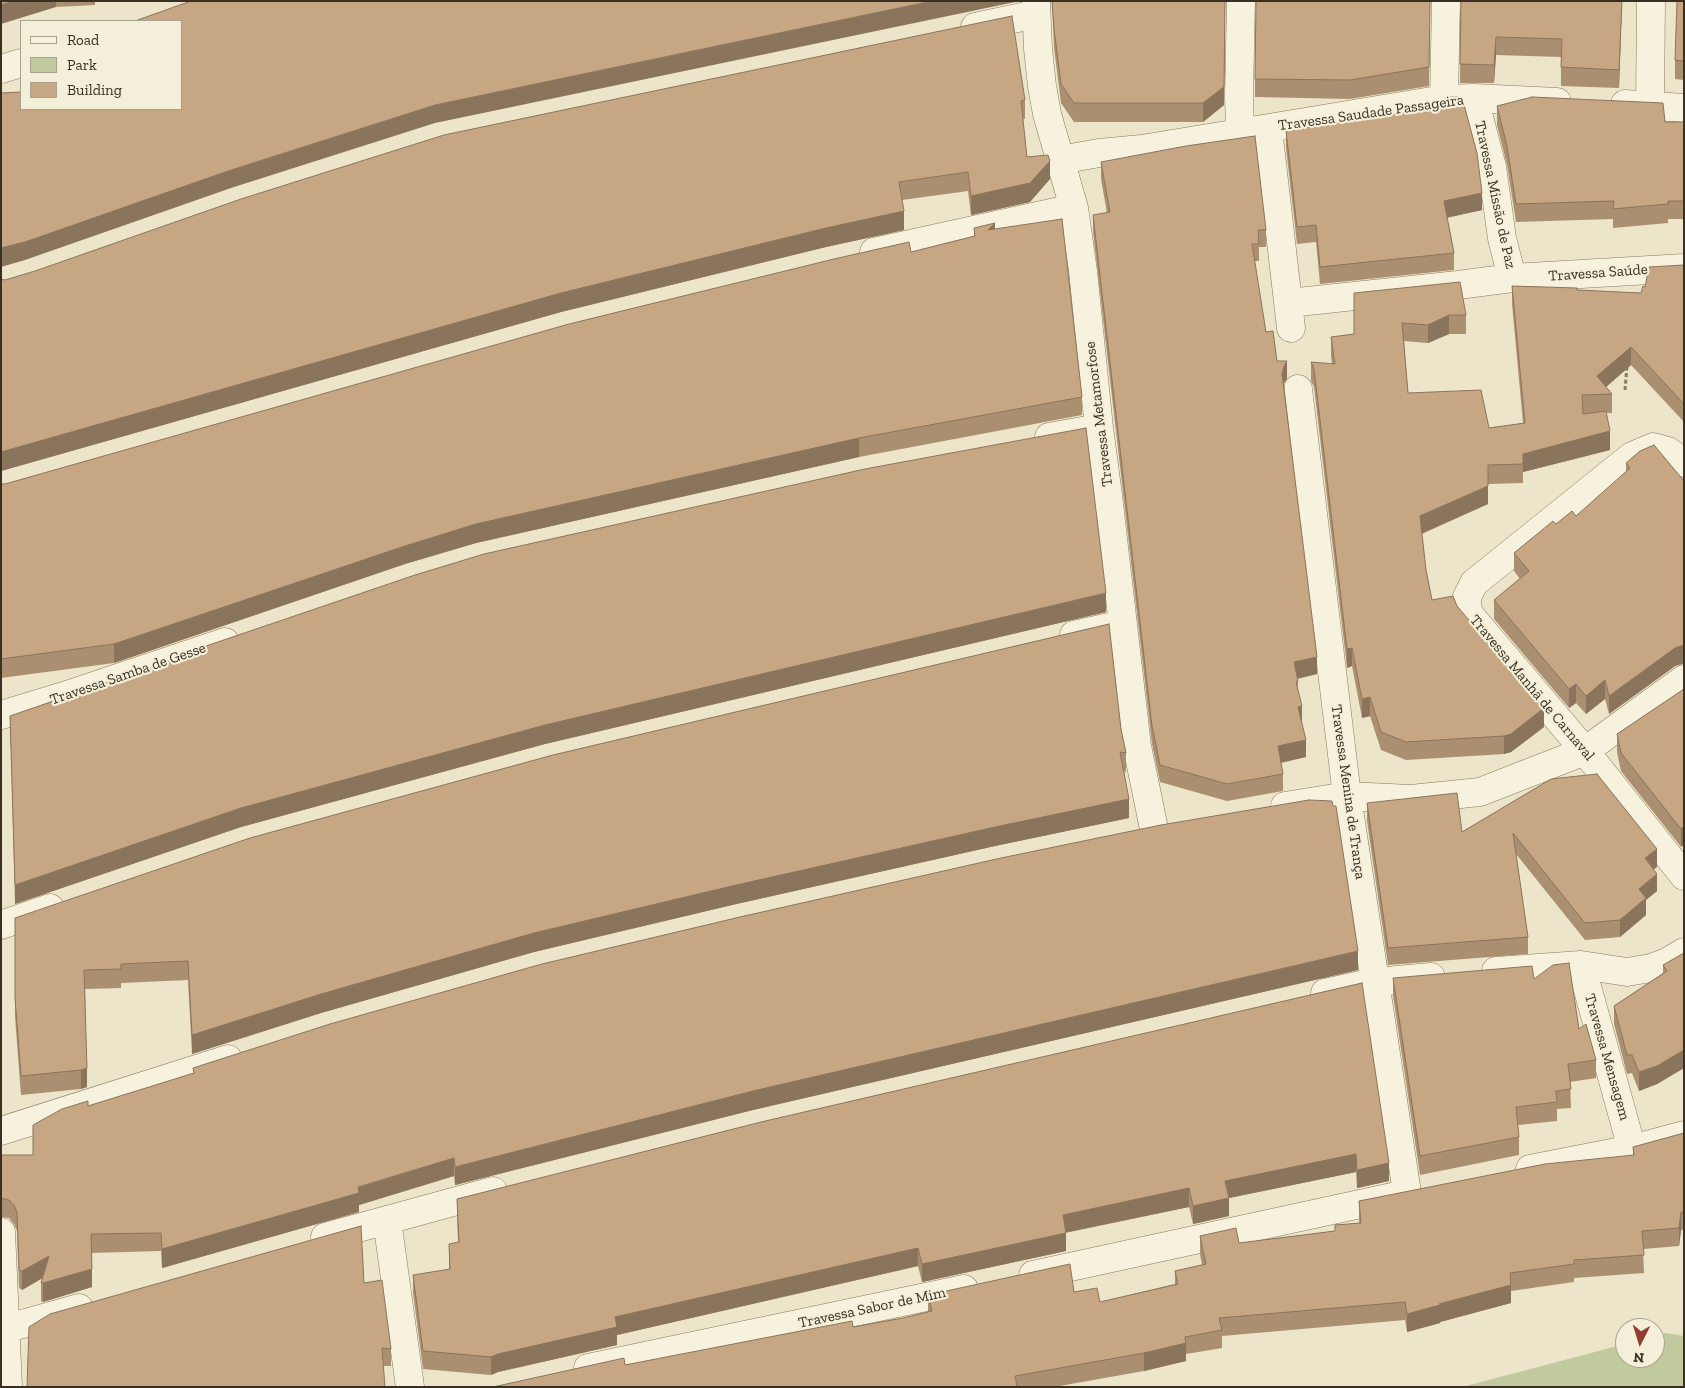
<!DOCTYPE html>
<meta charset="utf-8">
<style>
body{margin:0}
#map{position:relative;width:1685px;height:1388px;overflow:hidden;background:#ece5ca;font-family:"Zilla Slab",serif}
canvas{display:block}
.frame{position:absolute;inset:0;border:2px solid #392f22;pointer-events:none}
.legend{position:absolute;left:20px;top:20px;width:162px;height:90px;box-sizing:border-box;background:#f4efd9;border:1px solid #a9a290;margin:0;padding:6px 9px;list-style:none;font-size:15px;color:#392f22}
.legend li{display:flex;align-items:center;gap:10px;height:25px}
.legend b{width:25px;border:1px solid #a9a290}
.north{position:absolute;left:1615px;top:1318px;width:50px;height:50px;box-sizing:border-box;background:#f4efd9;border:1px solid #a9a290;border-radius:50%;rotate:185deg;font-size:14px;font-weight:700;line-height:20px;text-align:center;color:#392f22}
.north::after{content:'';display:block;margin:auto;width:18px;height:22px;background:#923c34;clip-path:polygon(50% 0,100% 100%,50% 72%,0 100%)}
</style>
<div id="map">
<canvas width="1685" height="1388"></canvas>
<div class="frame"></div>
<ul class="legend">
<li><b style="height:6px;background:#f7f2dd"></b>Road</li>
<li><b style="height:14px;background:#c1ca9e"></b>Park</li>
<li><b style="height:14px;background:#c7a683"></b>Building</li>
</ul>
<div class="north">N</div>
</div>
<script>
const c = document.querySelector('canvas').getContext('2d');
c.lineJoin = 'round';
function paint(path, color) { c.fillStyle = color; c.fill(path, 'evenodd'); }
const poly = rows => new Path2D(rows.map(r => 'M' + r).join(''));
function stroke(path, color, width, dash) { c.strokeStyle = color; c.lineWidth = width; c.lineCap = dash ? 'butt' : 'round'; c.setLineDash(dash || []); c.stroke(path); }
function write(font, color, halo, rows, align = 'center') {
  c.font = font + ' "Zilla Slab",serif'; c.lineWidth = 4.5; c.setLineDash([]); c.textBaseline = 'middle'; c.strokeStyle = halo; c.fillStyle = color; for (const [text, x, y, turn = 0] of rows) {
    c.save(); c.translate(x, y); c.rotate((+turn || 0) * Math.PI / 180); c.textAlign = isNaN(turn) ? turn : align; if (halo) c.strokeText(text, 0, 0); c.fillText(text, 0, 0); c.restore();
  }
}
paint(poly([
 [1666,1333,1684,1336,1684,1387,1462,1387,1625,1344,1625,1358,1655,1358,1655,1336]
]), '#c1ca9e');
const minor = poly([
 [1036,1,1038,49,1042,86,1047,114,1074,208,1083,271,1099,428,1108,495,1137,746,1154,829],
 [975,27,1036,14],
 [1,69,21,63],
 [1474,98,1492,167,1502,238,1512,278],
 [1444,99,1446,1],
 [1625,104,1684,108],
 [1650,105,1651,1],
 [1268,129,1291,328],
 [1240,134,1239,95,1241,1],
 [1060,160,1099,153,1142,149,1444,99,1474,98,1557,102],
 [874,252,1074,208],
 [1289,303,1458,285,1512,278,1684,268],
 [1298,389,1347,796,1407,1193],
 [1049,437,1099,428],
 [1684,463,1668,451,1653,447,1632,456,1474,583,1467,597,1467,605,1469,614,1585,751,1684,876],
 [1074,635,1123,624],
 [1,715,64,696,225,642],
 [1285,806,1347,796,1411,799,1480,792,1585,751,1684,679],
 [1,925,50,908],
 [1581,965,1632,1149],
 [1496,971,1581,965,1627,972,1651,968,1667,962,1684,952],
 [1325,993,1375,982,1431,977],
 [1,1131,228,1059],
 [1530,1169,1632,1149,1684,1135],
 [387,1220,410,1387],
 [1,1232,8,1387],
 [325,1237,493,1191],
 [1033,1275,1397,1196],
 [1,1330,79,1308],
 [588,1368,964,1289]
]);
stroke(minor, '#88795f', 29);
stroke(poly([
 [1625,390,1627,366]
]), '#88795f', 3, [4, 2.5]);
stroke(minor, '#f7f2dd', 28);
paint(poly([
 [1,1,95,1,95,5,56,7],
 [1052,1,1225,1,1224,105,1203,122,1074,122,1061,103,1054,48],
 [1430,1,1429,86,1350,99,1255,97,1255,79],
 [1461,1,1622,1,1619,88,1561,86,1561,57,1496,55,1494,83,1460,83],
 [1684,1,1684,80,1675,79,1675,60],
 [1447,97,1482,210,1447,218,1454,253,1454,270,1320,284,1316,242,1297,244,1286,148,1286,131,1447,107],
 [1025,100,1025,119,1023,119,1027,157,1050,179,1030,202,971,215,968,191,902,200,904,230,826,247,561,312,1,471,1,279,5,280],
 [1497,106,1665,122,1684,122,1684,219,1668,219,1668,223,1613,228,1613,219,1516,222,1507,165,1497,125],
 [1101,162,1266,230,1266,247,1259,247,1259,261,1254,261,1266,332,1277,361,1287,379,1284,383,1317,674,1298,679,1298,691,1306,757,1281,763,1283,774,1283,791,1227,801,1160,782,1152,744,1093,232,1093,215,1107,213,1101,179],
 [974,228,995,229,1082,397,1082,415,859,457,476,543,405,564,114,663,1,678,1,484,5,484,974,236],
 [1684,265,1684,422,1631,365,1606,387,1612,394,1612,413,1606,413,1610,450,1523,472,1523,483,1488,484,1488,504,1422,534,1426,570,1432,600,1457,606,1544,727,1511,752,1504,754,1406,760,1381,750,1370,716,1362,718,1352,666,1347,668,1314,387,1311,381,1311,362,1332,364,1331,356,1331,337,1354,334,1354,293,1466,315,1466,334,1449,334,1428,343,1404,341,1408,393,1489,428,1523,423,1512,304,1512,286,1577,290,1641,293,1645,287],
 [1626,463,1684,481,1684,664,1675,666,1609,714,1605,699,1586,714,1576,703,1569,708,1494,619,1494,600,1520,579,1514,571,1514,553,1556,524,1576,516,1626,473],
 [1106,612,545,744,241,827,15,904,10,716,206,648,206,646],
 [1684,689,1681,847,1621,771,1617,752,1617,734],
 [1121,729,1126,753,1126,772,1124,771,1129,818,995,846,732,905,534,952,321,1013,192,1054,188,980,121,983,121,988,85,989,87,1087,81,1089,21,1095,15,1017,15,918],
 [1551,779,1657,867,1653,869,1657,891,1646,900,1646,915,1620,937,1585,940,1516,854,1528,937,1528,954,1388,965,1367,821,1367,803,1462,832],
 [1684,953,1684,1068,1657,1084,1639,1091,1632,1073,1627,1074,1614,1024,1614,1006,1663,973,1663,965],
 [1358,970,753,1110,455,1185,454,1176,359,1205,359,1212,162,1268,161,1251,92,1253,92,1287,43,1302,41,1301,41,1283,43,1278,22,1290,19,1288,17,1231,14,1224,9,1218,1,1217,1,1155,33,1155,88,1106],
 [1393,978,1534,979,1596,1060,1596,1078,1570,1082,1571,1108,1557,1109,1557,1121,1518,1125,1519,1137,1519,1155,1420,1175,1393,996],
 [1362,983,1389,1181,1357,1188,1356,1172,1229,1198,1229,1216,1193,1224,1189,1207,1065,1233,1066,1251,922,1282,918,1266,617,1335,617,1345,498,1372,491,1375,423,1369,413,1293,413,1275,449,1270,449,1244,458,1242,457,1217,457,1199],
 [1684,1133,1684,1230,1681,1230,1679,1246,1643,1249,1644,1273,1574,1278,1574,1282,1511,1291,1511,1303,1440,1322,1440,1323,1407,1332,1405,1320,1222,1336,1222,1348,1186,1354,1186,1361,1144,1371,1054,1387,493,1387,625,1365,903,1318,928,1312,928,1295,1074,1292,1100,1302,1175,1284,1175,1271,1202,1265,1200,1254,1200,1236,1239,1243,1335,1231,1335,1225,1359,1223,1359,1201,1633,1155,1633,1147],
 [364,1283,391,1349,391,1366,384,1366]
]), '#ab8f71');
paint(poly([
 [13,1,56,1,56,7,1,24,1,5],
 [932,1,1020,1,435,123,231,188,25,260,1,267,1,248,231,170,435,105],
 [1225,1,1224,105,1203,122,1203,103],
 [1622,1,1619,88,1619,70],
 [1496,37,1496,55,1494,83,1494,65],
 [1050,161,1050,179,1030,202,971,215,971,196],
 [1482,193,1482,210,1444,218,1444,201],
 [904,211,904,230,826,247,561,312,1,471,1,452,561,293,826,228],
 [995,223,995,242,988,230],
 [1449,315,1449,334,1428,343,1428,325],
 [1631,347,1631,365,1597,395,1597,376],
 [1287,361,1287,379,1284,383,1282,374,1284,366],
 [1610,431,1610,450,1523,472,1523,454],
 [859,438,859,457,476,543,405,564,114,663,114,644,405,546,476,524],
 [1488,486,1488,504,1420,534,1420,516],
 [1106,593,1106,612,545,744,241,827,15,904,15,885,241,808,545,725],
 [1683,645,1683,663,1675,666,1609,714,1609,696,1675,648],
 [1352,648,1352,666,1347,668,1347,649],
 [1317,657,1317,674,1294,679,1294,662],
 [1605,680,1605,699,1586,714,1586,696],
 [1576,684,1576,703,1569,708,1569,689],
 [1370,697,1370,716,1362,718,1362,699],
 [1302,706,1302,723,1298,707],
 [1544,708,1544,727,1511,752,1504,754,1504,736],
 [1306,740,1306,757,1278,763,1278,746],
 [1129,799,1129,818,995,846,732,905,534,952,321,1013,192,1054,192,1035,321,994,534,933,732,886,995,827],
 [1684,826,1684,845,1681,847,1681,829],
 [1657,849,1657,867,1645,876,1645,858],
 [1657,874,1657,891,1646,900,1646,915,1620,937,1620,920,1639,889],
 [1358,951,1358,970,753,1110,455,1185,455,1167,753,1091],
 [1684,1050,1684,1068,1657,1084,1639,1091,1639,1072],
 [87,1068,87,1087,81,1089,81,1070],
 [1356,1154,1356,1172,1229,1198,1229,1216,1193,1224,1193,1206,1225,1181],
 [454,1158,454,1176,359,1205,359,1212,162,1268,162,1249],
 [1389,1163,1389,1181,1357,1188,1357,1170],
 [1189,1188,1189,1207,1063,1233,1063,1215],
 [1681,1212,1681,1230,1679,1246,1679,1228],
 [1066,1233,1066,1251,922,1282,922,1264],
 [918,1248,918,1266,617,1335,617,1345,498,1372,491,1375,491,1357,498,1354,615,1317],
 [49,1256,49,1274,22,1290,22,1271],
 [92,1269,92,1287,43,1302,43,1283],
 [1511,1285,1511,1303,1440,1322,1440,1323,1407,1332,1407,1314,1439,1304],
 [1186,1343,1186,1361,1144,1371,1144,1353]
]), '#8b745c');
const building = poly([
 [1,1,13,1,1,5,1,1],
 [191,1,932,1,435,105,231,170,25,242,1,248,1,93,21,92,21,109,181,109,181,21,135,21,191,1],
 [1052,1,1225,1,1224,87,1203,103,1074,103,1061,84,1054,29,1052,1],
 [1256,1,1430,1,1429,67,1350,80,1255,79,1256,1],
 [1461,1,1622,1,1619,70,1561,67,1562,39,1496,37,1494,65,1460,64,1461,1],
 [1677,1,1684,1,1684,61,1675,60,1677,1],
 [1012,16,1025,100,1021,101,1027,157,1048,155,1050,161,1030,183,971,196,968,172,899,182,904,211,826,228,561,293,1,452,1,279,5,280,35,271,241,199,444,135,1012,16],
 [1447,97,1462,97,1477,153,1482,193,1444,201,1454,253,1320,267,1316,225,1297,227,1286,131,1447,106,1447,97],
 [1532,97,1663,103,1665,122,1684,122,1684,201,1668,201,1668,204,1613,209,1614,201,1516,204,1507,146,1497,106,1532,97],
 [1255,136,1266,230,1258,230,1259,244,1252,244,1266,332,1273,331,1277,361,1287,361,1284,366,1282,374,1317,657,1294,662,1298,681,1296,682,1302,706,1298,707,1306,740,1278,746,1283,774,1227,784,1160,765,1152,726,1093,215,1110,212,1101,162,1186,146,1255,136],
 [1062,219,1082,397,859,438,476,524,405,546,114,644,1,659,1,484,5,484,569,324,834,259,909,242,911,252,975,236,974,228,995,223,988,230,1062,219],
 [1684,265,1684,404,1631,347,1597,376,1612,394,1582,395,1583,414,1606,411,1610,431,1523,454,1523,464,1488,465,1488,486,1420,516,1426,570,1432,600,1453,596,1457,606,1544,708,1511,734,1504,736,1406,742,1381,732,1370,697,1362,699,1352,648,1347,649,1314,369,1311,362,1335,364,1331,337,1354,334,1354,293,1460,282,1466,315,1449,315,1428,325,1402,323,1408,393,1481,390,1489,428,1525,423,1512,286,1577,288,1577,290,1641,293,1643,286,1645,287,1649,267,1684,265],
 [1086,428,1106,593,545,725,241,808,15,885,10,716,207,648,206,646,415,575,484,554,865,469,1086,428],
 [1654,445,1684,481,1684,645,1675,648,1609,696,1605,680,1586,696,1576,684,1569,689,1494,600,1529,571,1514,553,1553,521,1556,524,1572,511,1576,516,1630,468,1626,463,1640,451,1654,445],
 [1109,624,1121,729,1126,753,1120,752,1129,799,995,827,732,886,534,933,321,994,192,1035,188,961,121,964,121,969,84,970,87,1068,81,1070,21,1076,15,998,15,918,250,838,553,755,1109,624],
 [1684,689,1684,826,1681,829,1621,753,1617,734,1684,689],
 [1597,774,1657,849,1645,858,1657,874,1639,889,1646,898,1620,920,1585,923,1513,833,1528,937,1388,948,1367,803,1457,793,1462,832,1551,779,1597,774],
 [1309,800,1332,801,1333,806,1336,806,1358,951,753,1091,455,1167,454,1158,358,1187,359,1193,162,1249,161,1233,91,1234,92,1269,43,1283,41,1283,49,1256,22,1271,19,1270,17,1212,14,1205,9,1200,1,1198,1,1155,33,1155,33,1125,62,1109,88,1101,88,1106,194,1073,193,1068,330,1024,542,964,740,917,1001,858,1161,825,1309,800],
 [1684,953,1684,1050,1657,1066,1639,1072,1632,1055,1627,1055,1614,1006,1667,971,1663,965,1684,953],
 [1569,963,1579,1029,1586,1024,1596,1060,1568,1064,1571,1089,1556,1091,1557,1102,1516,1107,1519,1137,1420,1156,1393,978,1532,966,1534,979,1553,965,1569,963],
 [1362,983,1389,1163,1357,1170,1356,1154,1225,1181,1229,1198,1193,1206,1189,1188,1063,1215,1066,1233,922,1264,918,1248,615,1317,617,1327,498,1354,491,1357,423,1351,413,1275,450,1269,449,1244,459,1242,457,1199,761,1122,1362,983],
 [1684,1133,1684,1212,1681,1212,1679,1228,1642,1231,1644,1255,1574,1260,1574,1264,1510,1273,1511,1285,1439,1304,1440,1305,1407,1314,1405,1302,1219,1318,1222,1330,1185,1337,1186,1343,1144,1353,1015,1376,1017,1387,493,1387,624,1358,625,1365,852,1321,853,1327,903,1318,932,1311,928,1295,1070,1264,1074,1292,1097,1288,1100,1302,1178,1284,1175,1271,1206,1264,1200,1236,1236,1228,1239,1243,1335,1231,1335,1225,1361,1223,1359,1201,1545,1164,1634,1155,1633,1147,1684,1133],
 [361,1226,364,1283,382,1280,391,1349,382,1348,385,1387,27,1387,29,1327,50,1314,361,1226]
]);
paint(building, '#c7a683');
stroke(building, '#8b745c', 1);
write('15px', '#392f22', '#f4efd9', [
 ["Travessa Saudade Passageira",1371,113,-8],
 ["Travessa Missão de Paz",1495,195,78],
 ["Travessa Saúde",1598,273,-4],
 ["Travessa Metamorfose",1099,414,-97],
 ["Travessa Samba de Gesse",128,674,-19],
 ["Travessa Manhã de Carnaval",1532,688,50],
 ["Travessa Menina de Trança",1348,792,82],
 ["Travessa Mensagem",1607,1057,74],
 ["Travessa Sabor de Mim",872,1308,-12]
]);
</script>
